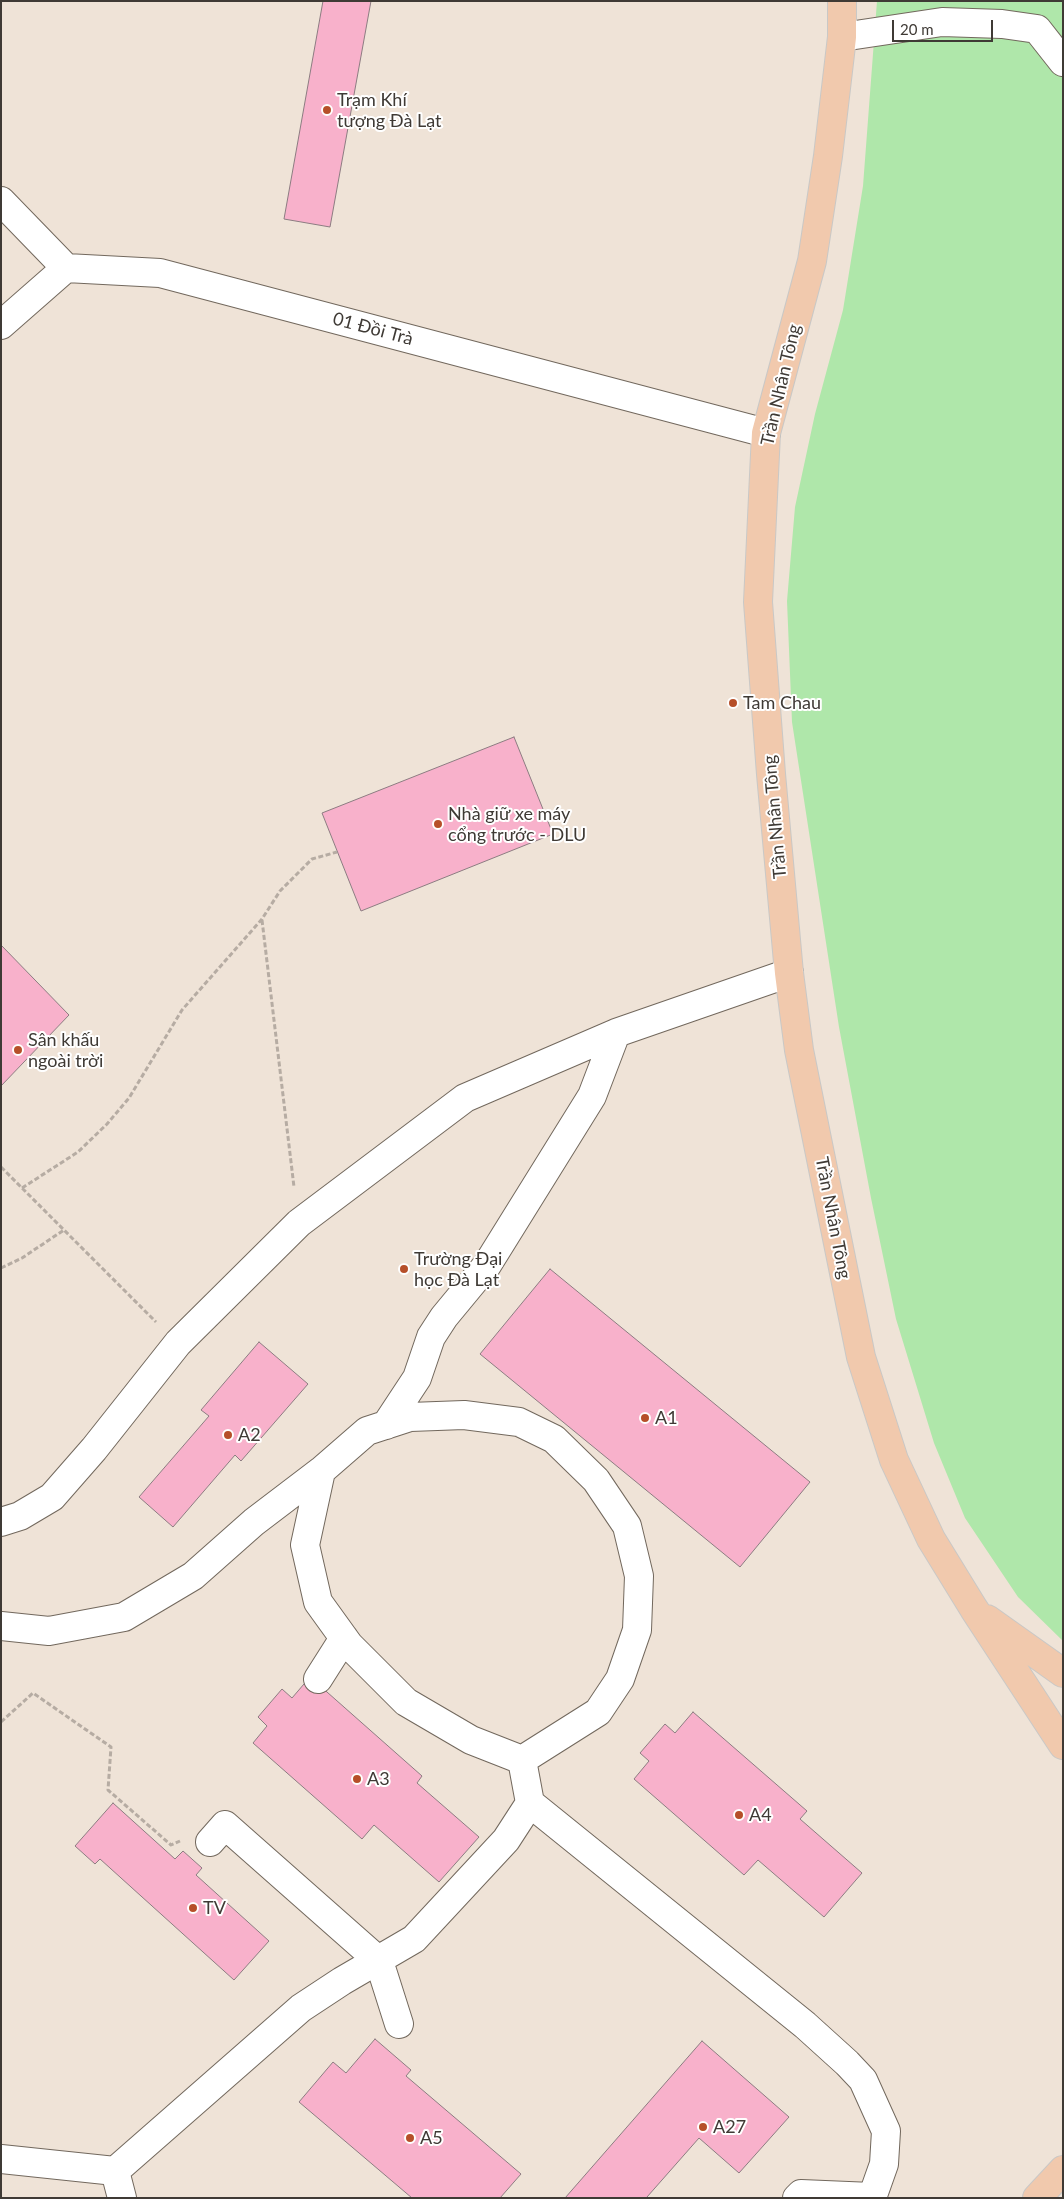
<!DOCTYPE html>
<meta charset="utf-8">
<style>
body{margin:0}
#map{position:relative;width:1064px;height:2199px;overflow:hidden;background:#efe3d7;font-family:Lato,sans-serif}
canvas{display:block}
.frame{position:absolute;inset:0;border:2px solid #3f3a35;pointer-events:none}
.scale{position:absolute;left:892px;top:20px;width:101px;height:22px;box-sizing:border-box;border:2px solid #3f3a35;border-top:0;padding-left:6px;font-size:15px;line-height:18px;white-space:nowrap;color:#3f3a35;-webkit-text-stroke:4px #fff;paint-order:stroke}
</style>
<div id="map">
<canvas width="1064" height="2199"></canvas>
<div class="frame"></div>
<div class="scale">20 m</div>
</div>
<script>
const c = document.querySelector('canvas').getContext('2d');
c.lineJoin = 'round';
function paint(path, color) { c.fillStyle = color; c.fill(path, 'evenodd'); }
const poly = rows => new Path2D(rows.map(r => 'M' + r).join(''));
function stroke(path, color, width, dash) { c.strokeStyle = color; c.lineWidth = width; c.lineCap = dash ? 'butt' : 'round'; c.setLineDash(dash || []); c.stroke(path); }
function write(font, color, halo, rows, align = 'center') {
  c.font = font + ' Lato,sans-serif'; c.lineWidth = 4; c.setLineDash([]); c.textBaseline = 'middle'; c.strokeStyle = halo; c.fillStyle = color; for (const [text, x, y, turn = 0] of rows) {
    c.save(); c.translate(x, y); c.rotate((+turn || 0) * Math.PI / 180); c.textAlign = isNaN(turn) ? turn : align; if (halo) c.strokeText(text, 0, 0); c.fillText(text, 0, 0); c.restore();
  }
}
paint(poly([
 [877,1,1063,1,1063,1641,1018,1597,965,1518,934,1443,896,1319,871,1198,839,1027,792,722,787,601,795,507,815,414,843,310,863,186]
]), '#afe7aa');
const building = poly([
 [323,1,371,1,330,227,284,219,323,1],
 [514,737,553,834,361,911,322,813,514,737],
 [1,945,69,1015,1,1086,1,945],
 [550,1269,810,1482,740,1567,480,1354,550,1269],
 [259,1342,308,1384,241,1461,235,1455,173,1527,139,1497,209,1416,201,1410,259,1342],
 [310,1677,422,1776,417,1783,479,1837,439,1882,374,1825,362,1839,253,1743,267,1726,258,1717,282,1689,292,1698,310,1677],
 [693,1712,807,1811,800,1819,862,1873,824,1917,758,1860,744,1875,634,1779,649,1761,640,1753,665,1724,675,1733,693,1712],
 [113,1803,175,1859,183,1851,202,1868,196,1875,269,1941,234,1980,100,1859,95,1864,75,1846,113,1803],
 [375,2039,411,2070,406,2076,521,2174,500,2198,412,2198,299,2102,333,2062,346,2073,375,2039],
 [702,2041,789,2117,739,2173,699,2138,647,2197,648,2198,565,2198,702,2041]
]);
paint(building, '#f8b1cb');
stroke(building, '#8c7c81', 1);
const minor = poly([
 [842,37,942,22,1002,24,1037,29,1063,62],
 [1,201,66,268,160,273,766,433],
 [1,325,66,268],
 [386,1425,417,1378,431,1337,444,1317,487,1265,592,1096,616,1033],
 [321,1471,305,1545,318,1602,349,1645,406,1702,471,1740,522,1760],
 [1,1522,20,1516,52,1497,94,1449,178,1343,299,1223,465,1098,616,1033,789,973],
 [1,1626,49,1631,124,1617,193,1576,254,1522,321,1471,367,1431,410,1417,464,1415,519,1422,554,1439,596,1480,627,1526,639,1576,637,1630,620,1679,598,1712,522,1760],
 [318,1679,344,1638],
 [530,1803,805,2025,847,2063,863,2080,886,2131,884,2164,872,2198],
 [210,1842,225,1825,379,1961,399,2024],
 [1,2159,115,2171,301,2008,342,1981,414,1939,506,1840,530,1803,522,1760],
 [115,2171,122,2198],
 [797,2198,801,2194,872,2197]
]);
const major = poly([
 [842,1,842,37,828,156,812,261,766,433,758,602,771,774,789,973,799,1050,861,1357,894,1460,931,1539,974,1609,1063,1745],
 [987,1619,1063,1673],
 [1037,2198,1063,2170]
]);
stroke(minor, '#72685d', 30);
stroke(major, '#c9c8c6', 30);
stroke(poly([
 [262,920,294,1187],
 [1,1167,156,1322],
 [22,1188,78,1152,107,1124,129,1098,182,1010,262,919,280,891,312,859,337,852],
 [1,1268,22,1258,64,1230],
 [1,1722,33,1693,111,1747,108,1790,171,1845,180,1841]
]), '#b6aca3', 3, [5, 2.5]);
stroke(minor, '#fff', 28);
stroke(major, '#f1c9ad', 28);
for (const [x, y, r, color] of [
 [327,110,5,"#b64f29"],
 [733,703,5,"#b64f29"],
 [438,824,5,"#b64f29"],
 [18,1050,5,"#b64f29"],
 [404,1269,5,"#b64f29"],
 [645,1418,5,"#b64f29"],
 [228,1435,5,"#b64f29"],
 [357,1779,5,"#b64f29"],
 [739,1815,5,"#b64f29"],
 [193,1908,5,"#b64f29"],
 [703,2127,5,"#b64f29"],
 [410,2138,5,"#b64f29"]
]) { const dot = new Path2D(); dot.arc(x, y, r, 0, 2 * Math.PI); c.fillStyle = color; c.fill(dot); stroke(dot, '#fff', 2); }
write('18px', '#3f3a35', '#fff', [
 ["Trạm Khí",337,100],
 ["tượng Đà Lạt",337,121],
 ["Tam Chau",743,703],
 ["Nhà giữ xe máy",448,814],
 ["cổng trước - DLU",448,835],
 ["Sân khấu",28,1040],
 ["ngoài trời",28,1061],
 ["Trường Đại",414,1259],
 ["học Đà Lạt",414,1280],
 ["A1",655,1418],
 ["A2",238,1435],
 ["A3",367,1779],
 ["A4",749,1815],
 ["TV",203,1908],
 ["A27",713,2127],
 ["A5",420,2138]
], 'left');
write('18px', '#3f3a35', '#fff', [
 ["01 Đồi Trà",373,329,15],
 ["Trần Nhân Tông",781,385,-77],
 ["Trần Nhân Tông",775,817,-95],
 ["Trần Nhân Tông",833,1218,79]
]);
</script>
